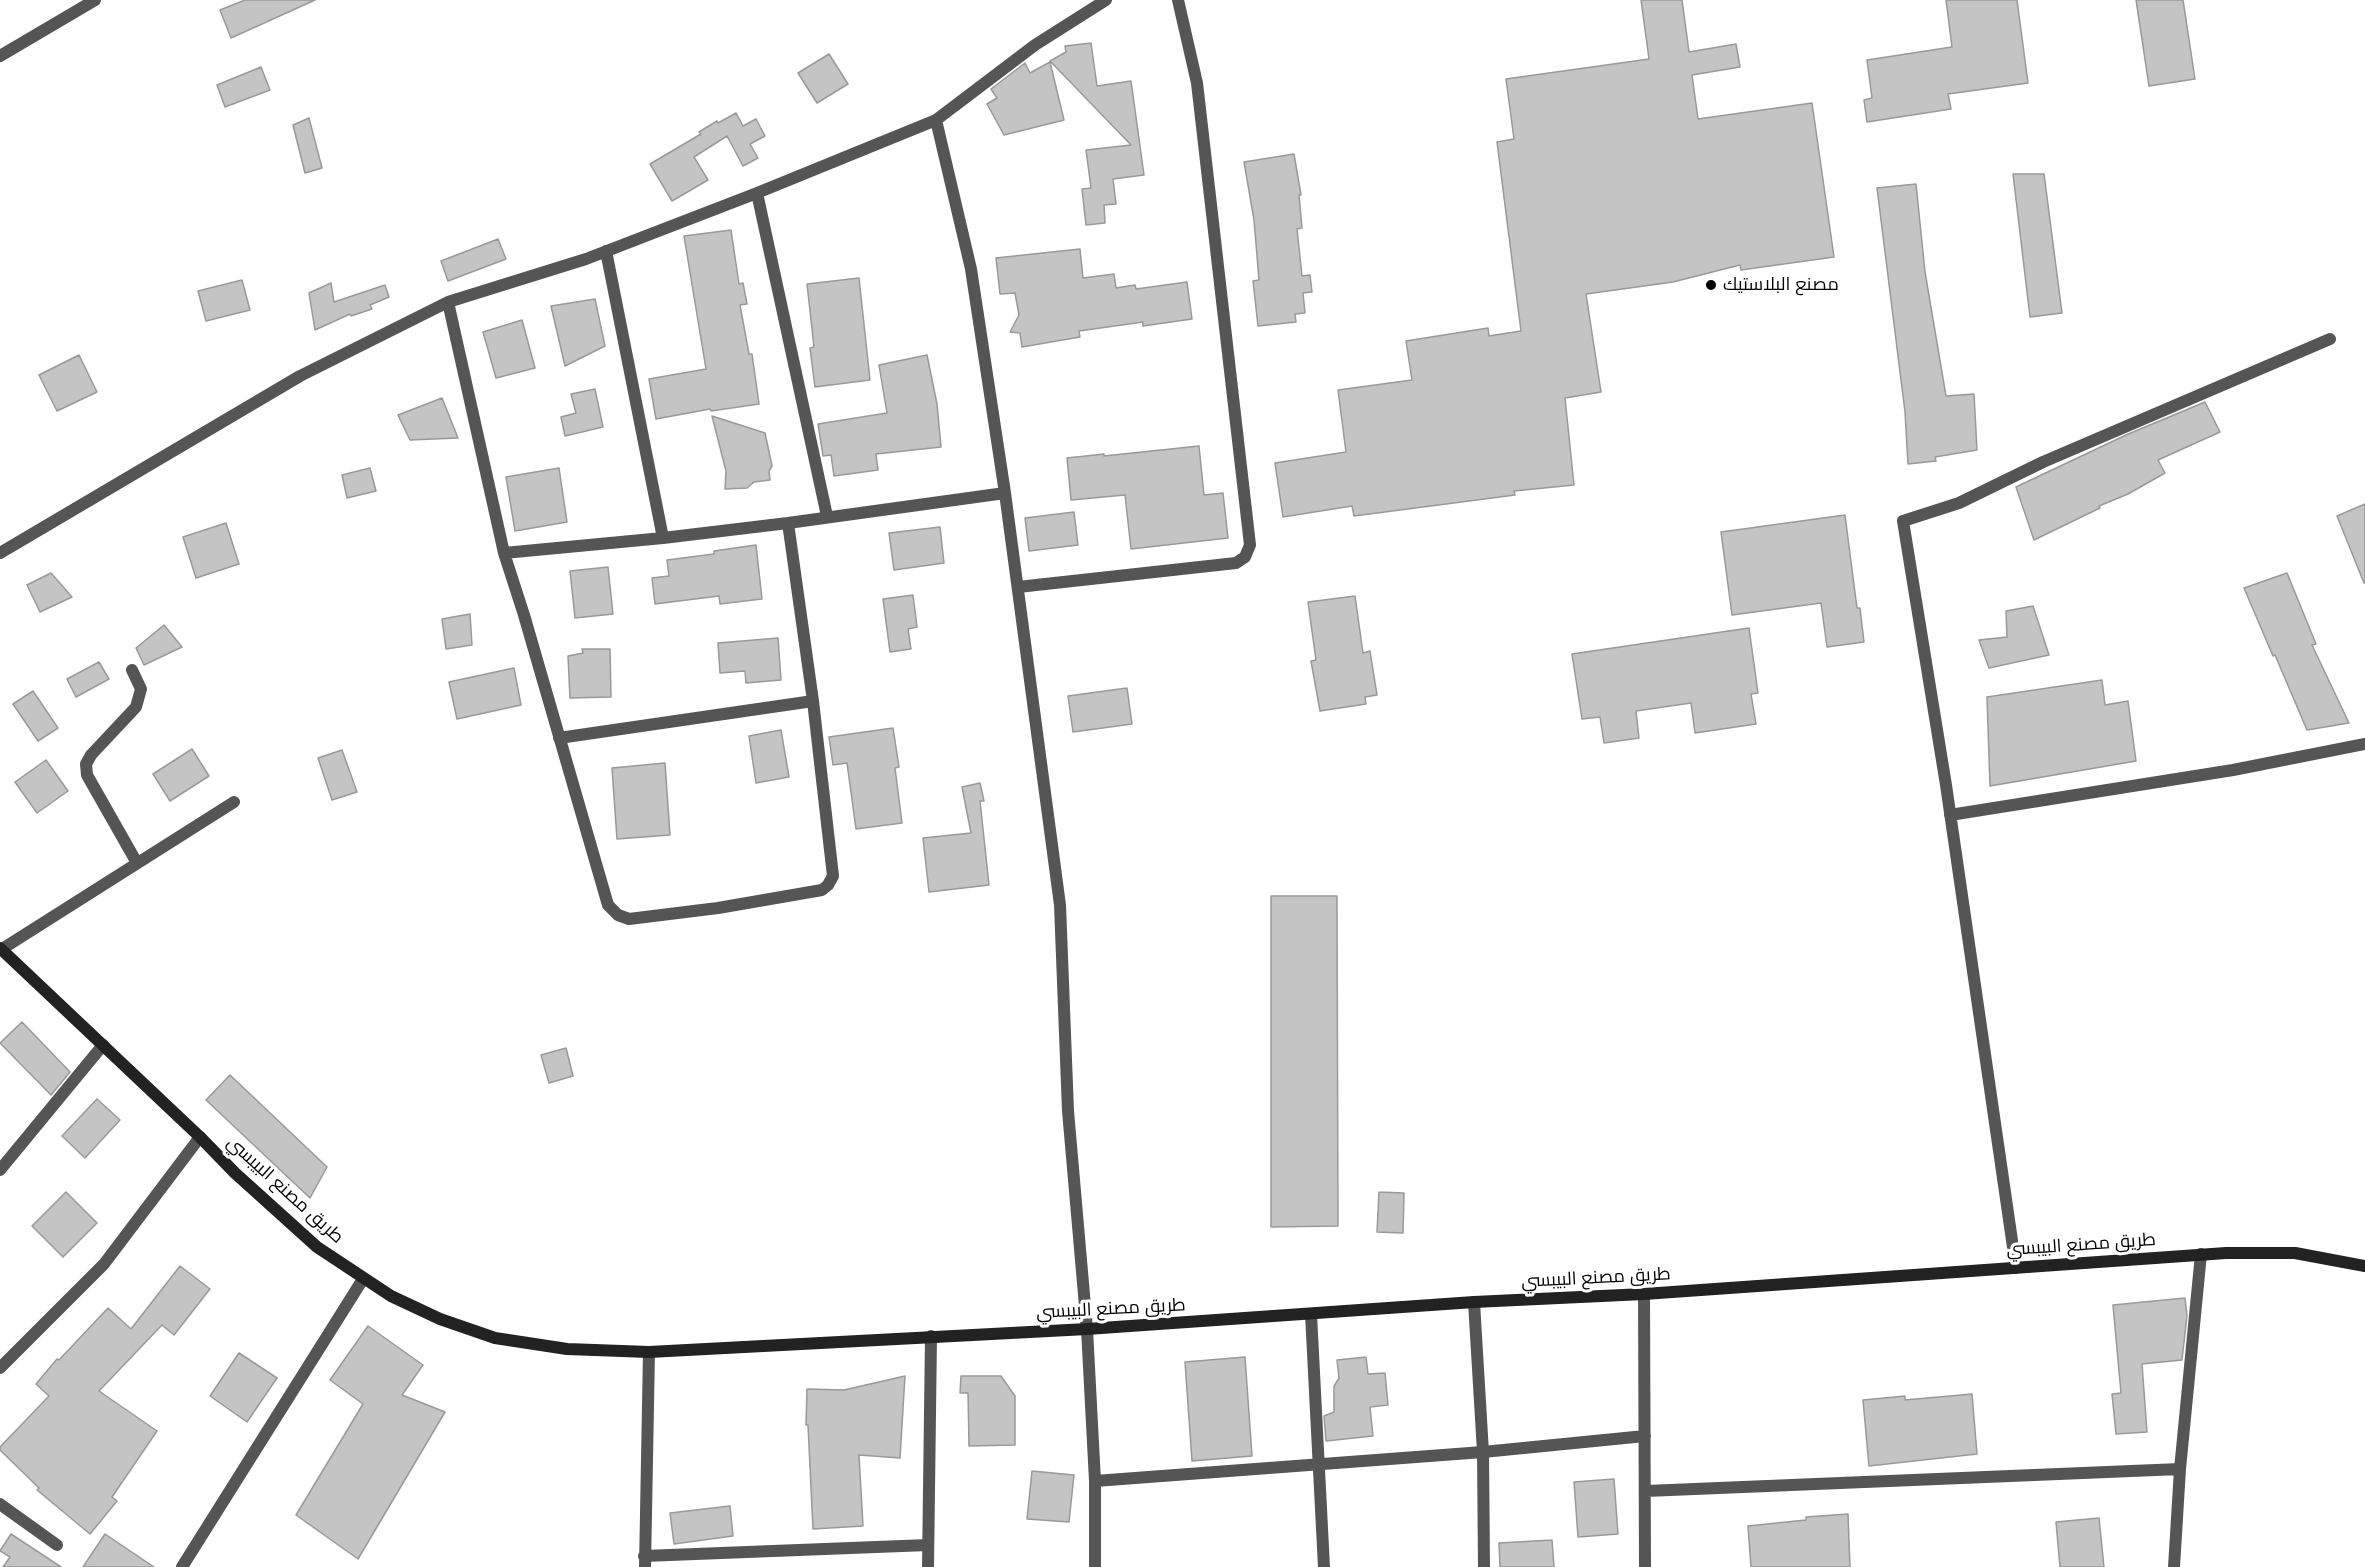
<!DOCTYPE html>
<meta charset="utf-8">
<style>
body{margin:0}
canvas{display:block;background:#fff}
</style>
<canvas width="2365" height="1567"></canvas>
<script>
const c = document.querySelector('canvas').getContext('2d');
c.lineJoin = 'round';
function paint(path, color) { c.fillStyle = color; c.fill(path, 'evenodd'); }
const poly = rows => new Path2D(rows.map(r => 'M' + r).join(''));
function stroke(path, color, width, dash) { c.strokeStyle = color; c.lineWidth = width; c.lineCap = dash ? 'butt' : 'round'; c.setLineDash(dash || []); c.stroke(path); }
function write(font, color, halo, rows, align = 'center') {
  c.font = font + ' "PT Sans",Cairo,sans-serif'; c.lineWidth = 6; c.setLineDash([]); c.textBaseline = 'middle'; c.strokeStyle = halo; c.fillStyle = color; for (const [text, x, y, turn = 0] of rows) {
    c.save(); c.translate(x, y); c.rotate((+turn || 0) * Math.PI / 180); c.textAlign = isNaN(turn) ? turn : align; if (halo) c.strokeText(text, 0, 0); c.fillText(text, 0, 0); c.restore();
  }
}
const building = poly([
 [245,0,315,0,231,38,220,10,245,0],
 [1641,0,1682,0,1689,52,1736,44,1740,67,1692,75,1698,119,1812,103,1834,257,1741,270,1740,265,1673,282,1586,294,1601,392,1565,398,1574,485,1514,491,1515,495,1354,516,1352,506,1283,517,1275,463,1346,452,1338,390,1412,380,1406,341,1488,328,1489,336,1521,331,1497,142,1514,139,1506,79,1649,59,1641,0],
 [1946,0,2017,0,2028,83,1948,94,1951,109,1867,122,1864,100,1872,98,1867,60,1952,47,1946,0],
 [2136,0,2183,0,2195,79,2149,86,2136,0],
 [1091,43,1097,86,1131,81,1144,175,1113,179,1116,204,1104,205,1105,223,1086,225,1082,189,1091,188,1086,150,1131,145,1050,61,1066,52,1065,46,1091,43],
 [829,54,848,84,817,103,798,73,829,54],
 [1050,62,1064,120,1004,135,987,104,997,98,991,89,1025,63,1030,73,1050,62],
 [261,67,270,90,225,107,217,85,261,67],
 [736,113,743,126,756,119,765,136,750,144,758,158,743,166,727,136,694,157,708,180,672,201,650,164,701,134,699,132,717,121,718,123,736,113],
 [309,118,322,168,305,173,293,125,309,118],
 [1294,154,1301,195,1299,195,1302,228,1297,229,1302,276,1310,275,1312,292,1303,293,1305,313,1295,314,1296,322,1258,326,1253,281,1259,280,1254,220,1244,162,1294,154],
 [2013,174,2044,174,2062,313,2030,317,2013,174],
 [1916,184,1925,272,1946,396,1974,394,1977,450,1935,457,1936,461,1908,464,1905,412,1877,188,1916,184],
 [731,230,739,284,743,283,747,304,740,305,749,354,752,354,759,404,711,411,710,409,656,419,649,379,706,369,684,236,731,230],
 [498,239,506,259,448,281,441,261,498,239],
 [1080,249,1083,278,1114,274,1116,288,1135,285,1136,289,1187,282,1192,319,1143,326,1143,322,1079,331,1080,337,1022,347,1020,333,1010,332,1019,315,1015,293,1000,294,996,258,1080,249],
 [859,278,870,380,815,387,810,348,814,347,807,284,859,278],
 [242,280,250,310,206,321,198,291,242,280],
 [331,283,334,302,385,285,389,297,370,305,372,309,351,316,350,314,315,330,309,293,331,283],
 [595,299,605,346,565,366,551,306,595,299],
 [522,320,535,368,496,378,483,332,522,320],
 [79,355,97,392,57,411,39,375,79,355],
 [927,355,937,404,941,447,876,454,878,470,834,476,831,455,823,456,818,424,887,413,879,365,927,355],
 [595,389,603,427,565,436,561,417,576,413,571,394,595,389],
 [442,398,458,438,410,440,398,415,442,398],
 [2205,402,2220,432,2158,460,2165,473,2128,494,2099,506,2100,508,2034,540,2016,487,2126,435,2205,402],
 [712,416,765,433,772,466,769,471,770,480,754,482,747,488,725,489,726,471,712,416],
 [1199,446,1204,495,1223,493,1228,538,1131,549,1125,495,1071,500,1067,458,1104,454,1104,456,1199,446],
 [370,468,376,491,347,498,342,475,370,468],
 [559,468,567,522,515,531,506,477,559,468],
 [2365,504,2365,583,2364,583,2337,516,2365,504],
 [1074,512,1078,545,1029,551,1025,518,1074,512],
 [1845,515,1857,608,1860,608,1864,642,1827,647,1821,603,1732,615,1721,532,1845,515],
 [226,523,239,564,196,578,183,537,226,523],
 [940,527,944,563,894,570,889,533,940,527],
 [756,545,762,599,720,604,719,596,655,604,652,578,669,576,667,560,714,554,714,551,756,545],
 [608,567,613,614,575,618,570,571,608,567],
 [51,573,72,597,40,612,27,585,51,573],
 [2287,573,2316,644,2312,645,2349,723,2307,730,2275,655,2273,656,2244,588,2287,573],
 [913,595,917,627,908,629,911,649,890,652,883,599,913,595],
 [1355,596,1363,653,1370,651,1377,695,1365,697,1366,704,1320,711,1311,661,1316,660,1308,602,1355,596],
 [2033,606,2049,655,1989,668,1979,640,2007,637,2006,611,2033,606],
 [470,614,472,645,446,649,442,619,470,614],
 [164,625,182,647,144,665,136,648,164,625],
 [1749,628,1758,693,1751,694,1756,724,1695,733,1691,703,1636,711,1639,738,1604,743,1600,717,1582,719,1572,654,1749,628],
 [778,638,781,680,746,683,745,671,720,673,718,643,778,638],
 [582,649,610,649,611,697,570,698,568,656,583,653,582,649],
 [99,662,109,679,76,697,67,679,99,662],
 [514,668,521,705,457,719,449,682,514,668],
 [2102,680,2105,705,2128,701,2136,761,1990,786,1987,697,2102,680],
 [1127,688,1132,724,1073,732,1068,696,1127,688],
 [33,691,58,728,38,741,13,704,33,691],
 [893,728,899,767,895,768,902,823,856,829,847,763,833,765,829,737,893,728],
 [781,730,789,777,756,783,749,736,781,730],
 [192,749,209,776,170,801,153,774,192,749],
 [342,750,357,792,332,800,318,758,342,750],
 [46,760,68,791,37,813,15,782,46,760],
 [665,763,670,835,617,839,612,768,665,763],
 [980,783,984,801,980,801,989,885,929,892,923,838,971,833,962,787,980,783],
 [1271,896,1337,896,1338,1226,1271,1227,1271,896],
 [22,1022,70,1072,51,1095,0,1043,22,1022],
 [566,1048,573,1076,549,1083,541,1055,566,1048],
 [230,1075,327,1167,310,1198,206,1100,230,1075],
 [97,1099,120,1120,85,1158,62,1136,97,1099],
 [66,1192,97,1223,63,1257,32,1226,66,1192],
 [1379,1192,1404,1193,1403,1233,1377,1232,1379,1192],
 [180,1266,210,1289,174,1335,162,1325,99,1391,157,1431,112,1497,117,1501,90,1534,37,1490,39,1488,0,1450,0,1447,49,1396,36,1384,57,1359,59,1360,108,1308,131,1329,180,1266],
 [2185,1298,2187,1316,2182,1360,2142,1364,2147,1432,2116,1434,2112,1394,2121,1393,2113,1305,2185,1298],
 [368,1326,423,1365,402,1395,445,1412,358,1559,296,1515,363,1404,330,1380,368,1326],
 [239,1353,277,1378,247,1422,210,1396,239,1353],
 [1245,1357,1252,1456,1192,1461,1185,1362,1245,1357],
 [1366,1357,1368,1374,1385,1373,1388,1405,1370,1407,1373,1436,1326,1441,1324,1416,1334,1412,1334,1386,1339,1378,1337,1360,1366,1357],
 [905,1376,900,1458,859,1455,863,1526,813,1529,808,1425,806,1425,807,1389,844,1390,905,1376],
 [961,1376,1001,1376,1015,1396,1015,1445,969,1446,968,1393,960,1393,961,1376],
 [1972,1394,1977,1454,1869,1466,1863,1400,1905,1396,1905,1400,1972,1394],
 [1032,1471,1074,1475,1069,1522,1027,1519,1032,1471],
 [1614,1479,1618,1534,1578,1537,1574,1482,1614,1479],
 [730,1506,733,1536,674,1544,670,1513,730,1506],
 [1848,1514,1850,1567,1751,1567,1748,1526,1806,1520,1806,1517,1848,1514],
 [2099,1518,2104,1567,2060,1567,2056,1522,2099,1518],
 [11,1534,61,1567,3,1567,10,1557,0,1551,11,1534],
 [105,1534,154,1567,83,1567,105,1534],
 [1552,1540,1554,1567,1500,1567,1499,1543,1552,1540]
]);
paint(building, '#c4c4c4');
stroke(building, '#999', 1.5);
stroke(poly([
 [0,56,95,0],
 [936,120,971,269,1005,493,1060,905,1068,1111,1087,1329,1095,1481,1095,1567],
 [757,193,827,516],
 [606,251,663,538],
 [448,302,504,553,524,615,608,905,618,915,629,919,718,908,822,890,828,885,833,876,813,701,788,523],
 [0,553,300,376,448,302,586,259,757,193,936,120,1035,45,1106,0],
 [504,553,663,538,788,523,1005,493],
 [1018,587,1236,563,1245,557,1250,545,1197,83,1178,0],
 [132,670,141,689,136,707,91,755,86,764,87,775,137,863],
 [559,738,813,701],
 [1950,815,2233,770,2365,744],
 [2,949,234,802],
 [0,1170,103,1045],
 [2016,1268,1946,785,1903,521,1959,503,2043,462,2330,339],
 [1644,1294,1645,1567],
 [1474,1302,1483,1452,1484,1567],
 [1311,1314,1324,1567],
 [0,1368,104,1264,200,1137],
 [1095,1481,1483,1452,1645,1436],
 [1646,1491,2180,1469],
 [0,1504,57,1545],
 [644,1556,928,1545],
 [182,1567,363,1279],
 [645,1567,649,1352],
 [928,1567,931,1336],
 [2174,1567,2180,1469,2201,1254]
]), '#555', 12);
stroke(poly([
 [0,948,200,1137,235,1173,317,1247,391,1296,440,1319,495,1338,567,1349,649,1352,1087,1329,1474,1302,1644,1294,2226,1253,2295,1253,2365,1266]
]), '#222', 12);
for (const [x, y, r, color] of [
 [1711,285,6,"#000"]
]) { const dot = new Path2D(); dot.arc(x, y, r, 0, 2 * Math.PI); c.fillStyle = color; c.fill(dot); stroke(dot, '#fff', 2); }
write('18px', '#000', '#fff', [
 ["مصنع البلاستيك",1723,285]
], 'left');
write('18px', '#000', '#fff', [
 ["طريق مصنع البيبسي",285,1190,42],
 ["طريق مصنع البيبسي",2081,1245,-4],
 ["طريق مصنع البيبسي",1596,1278,-3],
 ["طريق مصنع البيبسي",1111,1309,-3]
]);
</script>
